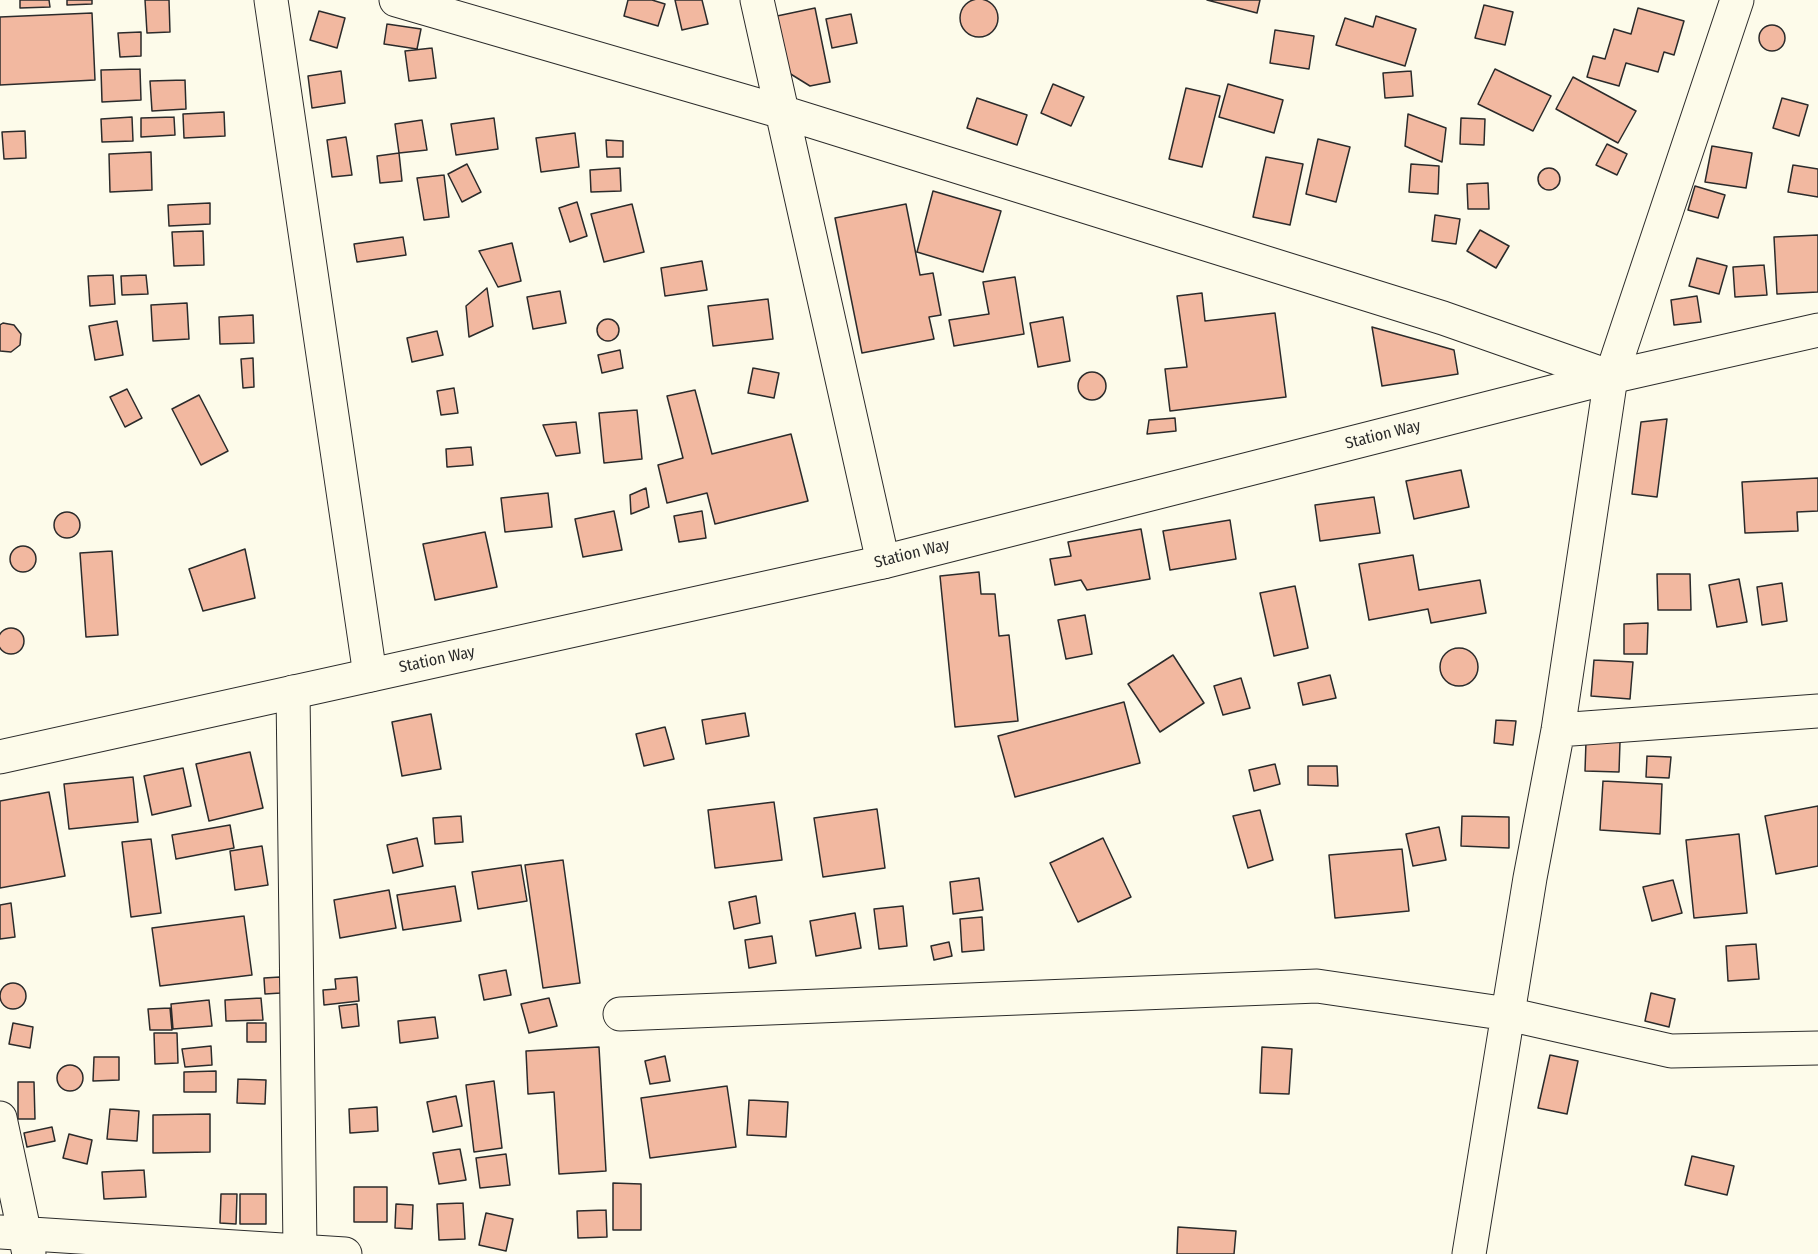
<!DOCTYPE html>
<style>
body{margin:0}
canvas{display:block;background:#fdfbea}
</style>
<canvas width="1818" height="1254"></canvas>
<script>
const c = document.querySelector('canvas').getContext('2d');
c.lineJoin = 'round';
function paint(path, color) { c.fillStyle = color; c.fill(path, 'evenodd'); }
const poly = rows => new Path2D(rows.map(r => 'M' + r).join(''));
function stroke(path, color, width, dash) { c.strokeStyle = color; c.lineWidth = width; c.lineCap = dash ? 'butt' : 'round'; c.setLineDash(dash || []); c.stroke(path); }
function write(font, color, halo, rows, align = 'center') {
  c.font = font + ' "Fira Sans Condensed",sans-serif'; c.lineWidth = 4.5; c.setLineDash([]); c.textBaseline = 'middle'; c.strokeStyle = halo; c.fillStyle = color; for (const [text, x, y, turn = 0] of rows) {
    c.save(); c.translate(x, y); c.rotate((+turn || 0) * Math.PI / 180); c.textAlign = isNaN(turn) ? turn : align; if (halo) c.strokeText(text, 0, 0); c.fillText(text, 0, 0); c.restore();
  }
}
const building = poly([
 '960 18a19 19 0 1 1 38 0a19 19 0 1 1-38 0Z',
 [20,0,49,0,50,7,20,8,20,0],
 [67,0,92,0,92,4,67,5,67,0],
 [145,0,169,0,170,32,147,33,145,0],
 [628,0,652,0,665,4,658,26,624,16,628,0],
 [675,0,702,0,708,24,682,30,675,0],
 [1207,0,1260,0,1257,13,1207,0],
 [1484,5,1513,12,1505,45,1475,38,1484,5],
 [815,8,830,82,810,86,789,73,777,16,815,8],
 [1638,8,1684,21,1674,55,1664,52,1658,72,1626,63,1619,86,1587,77,1593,56,1605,59,1614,29,1631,34,1638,8],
 [319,11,345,18,337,48,310,40,319,11],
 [92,13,95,80,0,85,0,17,92,13],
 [851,14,857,43,832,48,826,19,851,14],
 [1376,16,1416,29,1405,66,1336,45,1345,18,1373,27,1376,16],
 [387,24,421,29,417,49,384,44,387,24],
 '1759 38a13 13 0 1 1 26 0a13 13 0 1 1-26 0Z',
 [1275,30,1314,36,1309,69,1270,63,1275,30],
 [141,32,141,56,120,57,118,33,141,32],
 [432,48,436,78,409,81,405,51,432,48],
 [140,69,141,100,102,102,101,70,140,69],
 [1495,69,1551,96,1533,131,1478,104,1495,69],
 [341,71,345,103,312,108,308,76,341,71],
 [1411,71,1413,96,1385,98,1383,73,1411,71],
 [1573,77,1636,111,1618,143,1556,109,1573,77],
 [185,80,186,109,152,111,150,81,185,80],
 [1053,84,1084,97,1071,126,1041,113,1053,84],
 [1228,84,1283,100,1274,133,1219,117,1228,84],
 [1186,88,1220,96,1202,167,1169,159,1186,88],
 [977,98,1027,115,1017,145,967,128,977,98],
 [1782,98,1808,105,1799,136,1773,128,1782,98],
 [224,112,225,136,184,138,183,114,224,112],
 [1408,114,1446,128,1442,162,1405,146,1408,114],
 [132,117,133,141,102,142,101,119,132,117],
 [174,117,175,135,141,137,141,118,174,117],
 [494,118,498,149,456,155,451,124,494,118],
 [1461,118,1485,119,1484,145,1460,144,1461,118],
 [422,120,427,150,399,153,395,124,422,120],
 [25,131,26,158,4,159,2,132,25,131],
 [575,133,579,167,541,172,536,138,575,133],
 [346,137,352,175,332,177,327,140,346,137],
 [1318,139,1350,147,1336,202,1306,194,1318,139],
 [606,140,623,141,623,157,607,157,606,140],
 [1607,144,1627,154,1617,175,1596,165,1607,144],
 [1712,146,1752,153,1746,188,1705,182,1712,146],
 [151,152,152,190,110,192,109,154,151,152],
 [399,153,402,181,380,183,377,156,399,153],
 [1266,157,1303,164,1290,225,1253,217,1266,157],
 [467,164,481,192,462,202,448,174,467,164],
 [1411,164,1439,166,1438,194,1409,192,1411,164],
 [1793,165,1818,169,1818,197,1788,192,1793,165],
 [620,168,621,191,591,192,590,170,620,168],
 '1538 179a11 11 0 1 1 22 0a11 11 0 1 1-22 0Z',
 [444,175,449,217,424,220,417,178,444,175],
 [1488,183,1489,209,1468,209,1467,184,1488,183],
 [1695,186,1725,195,1718,218,1688,210,1695,186],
 [933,191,1001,211,983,272,917,252,933,191],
 [577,202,587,236,570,242,559,208,577,202],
 [210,203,210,224,169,226,168,205,210,203],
 [632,204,644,252,604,262,591,214,632,204],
 [906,204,920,275,933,273,941,315,929,317,934,339,862,353,835,218,906,204],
 [1435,215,1460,219,1456,244,1432,241,1435,215],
 [1480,230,1509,246,1496,268,1467,251,1480,230],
 [203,231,204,265,174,266,172,232,203,231],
 [1818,235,1818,292,1777,294,1774,237,1818,235],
 [403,237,406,255,357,262,354,244,403,237],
 [512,243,521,281,498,287,479,251,512,243],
 [1697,258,1727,266,1719,294,1689,286,1697,258],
 [702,261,707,290,665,296,661,268,702,261],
 [1764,265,1767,295,1735,297,1733,267,1764,265],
 [113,275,115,304,90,306,88,276,113,275],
 [146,275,148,294,122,295,121,276,146,275],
 [1015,277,1024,334,954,346,949,320,989,314,983,282,1015,277],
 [487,288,493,326,469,337,466,306,487,288],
 [560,291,566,323,533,329,527,297,560,291],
 [1202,293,1205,321,1275,313,1286,397,1170,411,1165,369,1187,367,1177,296,1202,293],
 [1697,296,1701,322,1674,325,1671,300,1697,296],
 [768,299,773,339,713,346,708,306,768,299],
 [187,303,189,339,153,341,151,305,187,303],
 [253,315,254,343,220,344,219,317,253,315],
 [1063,317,1070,361,1038,367,1030,323,1063,317],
 '597 330a11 11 0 1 1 22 0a11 11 0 1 1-22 0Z',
 [117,321,123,355,95,360,89,326,117,321],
 [3,323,14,325,21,334,20,345,11,352,0,351,0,325,3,323],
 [1372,327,1454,350,1458,374,1382,386,1372,327],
 [437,331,443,355,412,362,407,338,437,331],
 [620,350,623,368,602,373,598,355,620,350],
 [253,358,254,387,243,388,241,359,253,358],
 [753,368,779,373,774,398,748,393,753,368],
 '1078 386a14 14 0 1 1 28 0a14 14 0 1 1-28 0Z',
 [454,388,458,413,441,415,437,391,454,388],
 [127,389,142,418,125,427,110,397,127,389],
 [695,390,712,454,791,434,808,501,715,524,707,493,667,503,658,465,683,458,667,396,695,390],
 [199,395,228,451,201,465,172,409,199,395],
 [637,410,642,459,604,463,599,413,637,410],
 [1175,418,1176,431,1147,434,1149,420,1175,418],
 [1667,419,1657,497,1632,494,1641,422,1667,419],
 [576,422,580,453,556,456,543,425,576,422],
 [471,447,473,465,447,467,446,449,471,447],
 [1461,470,1469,507,1414,519,1406,481,1461,470],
 [1818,478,1818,511,1797,512,1798,531,1745,533,1742,482,1818,478],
 [646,488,649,507,631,514,630,495,646,488],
 [548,493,552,527,505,532,501,498,548,493],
 [1374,497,1380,533,1320,541,1315,505,1374,497],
 [614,511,622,550,583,557,575,519,614,511],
 [702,511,706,538,679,542,674,516,702,511],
 '54 525a13 13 0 1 1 26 0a13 13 0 1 1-26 0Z',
 [1230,520,1236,559,1170,570,1163,531,1230,520],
 [1141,529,1150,579,1087,590,1081,580,1055,585,1050,559,1071,556,1068,542,1141,529],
 [485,532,497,587,435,600,423,544,485,532],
 '10 559a13 13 0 1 1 26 0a13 13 0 1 1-26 0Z',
 [245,549,255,598,203,611,189,569,245,549],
 [112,551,118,635,86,637,80,553,112,551],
 [1413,555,1419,590,1480,580,1486,613,1431,623,1428,609,1369,620,1359,564,1413,555],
 [979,572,981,594,995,594,999,636,1009,635,1018,721,955,727,940,576,979,572],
 [1657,574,1690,574,1691,610,1658,610,1657,574],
 [1739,579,1747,622,1717,627,1709,585,1739,579],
 [1782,583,1787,621,1762,625,1757,587,1782,583],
 [1295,586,1308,648,1274,656,1260,593,1295,586],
 [1085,615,1092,654,1066,659,1058,620,1085,615],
 [1648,623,1647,654,1624,654,1624,624,1648,623],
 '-2 641a13 13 0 1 1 26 0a13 13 0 1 1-26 0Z',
 '1440 667a19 19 0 1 1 38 0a19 19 0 1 1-38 0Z',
 [1173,655,1204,703,1160,732,1128,684,1173,655],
 [1594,660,1633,662,1630,699,1591,696,1594,660],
 [1330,675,1336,698,1303,705,1298,683,1330,675],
 [1241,678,1250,708,1223,715,1214,686,1241,678],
 [1124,702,1140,763,1015,797,998,736,1124,702],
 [745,713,749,736,706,744,702,720,745,713],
 [431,714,441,769,402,776,392,722,431,714],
 [1496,720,1516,721,1513,745,1494,743,1496,720],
 [665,727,674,759,644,766,636,734,665,727],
 [1586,741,1620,742,1619,772,1585,771,1586,741],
 [250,752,263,808,209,821,196,764,250,752],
 [1647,756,1671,757,1669,778,1646,777,1647,756],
 [1275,764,1280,784,1254,791,1249,770,1275,764],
 [1308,766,1337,766,1338,786,1308,785,1308,766],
 [183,768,191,806,152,815,144,776,183,768],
 [133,777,138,822,69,829,64,784,133,777],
 [1603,781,1662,784,1660,834,1600,830,1603,781],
 [49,792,65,876,0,888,0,801,49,792],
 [774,802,782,860,715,868,708,810,774,802],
 [1818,806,1818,866,1776,874,1765,816,1818,806],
 [877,809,885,868,823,877,814,818,877,809],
 [1260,810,1273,860,1248,868,1233,816,1260,810],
 [461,816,463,842,435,844,433,818,461,816],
 [1462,816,1509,817,1509,848,1461,846,1462,816],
 [230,825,234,848,176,859,172,835,230,825],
 [1439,827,1446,860,1413,866,1406,834,1439,827],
 [1739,834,1747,913,1694,918,1686,840,1739,834],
 [417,838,423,866,393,873,387,845,417,838],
 [1103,838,1131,897,1078,922,1050,863,1103,838],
 [151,839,161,913,131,917,122,842,151,839],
 [262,846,268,885,235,890,230,851,262,846],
 [1402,849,1409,911,1335,918,1329,855,1402,849],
 [563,860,580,983,543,988,525,865,563,860],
 [521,865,527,901,478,909,472,872,521,865],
 [979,878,983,910,953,914,950,882,979,878],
 [1673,880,1682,913,1652,921,1643,887,1673,880],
 [455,886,461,921,403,930,397,895,455,886],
 [389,890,396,928,340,938,334,900,389,890],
 [756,896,760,923,734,929,729,902,756,896],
 [11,903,15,937,0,939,0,905,11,903],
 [903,906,907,946,879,949,874,909,903,906],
 [855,913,861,948,816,956,810,921,855,913],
 [244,916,252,975,160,986,152,928,244,916],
 [982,917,984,950,962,952,960,919,982,917],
 [772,936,776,963,749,968,745,940,772,936],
 [949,942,952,956,934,960,931,946,949,942],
 [1756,944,1759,979,1728,981,1726,946,1756,944],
 [506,970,511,995,484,1000,479,975,506,970],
 [280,977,281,993,265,994,264,978,280,977],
 [357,977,359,1001,324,1005,323,990,336,989,335,979,357,977],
 '0 996a13 13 0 1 1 26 0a13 13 0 1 1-26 0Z',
 [1651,993,1675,999,1669,1027,1645,1021,1651,993],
 [261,998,263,1020,226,1021,225,1000,261,998],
 [549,998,557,1026,529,1033,521,1004,549,998],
 [209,1000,212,1026,173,1029,171,1004,209,1000],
 [357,1004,359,1026,342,1028,339,1006,357,1004],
 [170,1008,172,1030,150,1030,148,1009,170,1008],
 [435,1017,438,1038,400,1043,398,1021,435,1017],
 [13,1023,33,1027,30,1048,9,1044,13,1023],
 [247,1023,266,1023,266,1042,247,1042,247,1023],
 [154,1033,177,1033,178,1063,155,1064,154,1033],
 [211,1046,212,1065,185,1067,182,1049,211,1046],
 [599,1047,606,1171,559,1174,554,1092,528,1094,526,1051,599,1047],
 [1262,1047,1292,1049,1289,1094,1260,1093,1262,1047],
 [1550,1055,1578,1061,1567,1114,1538,1108,1550,1055],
 [665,1056,670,1081,650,1084,645,1061,665,1056],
 [94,1057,119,1057,119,1080,93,1081,94,1057],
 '57 1078a13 13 0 1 1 26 0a13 13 0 1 1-26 0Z',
 [216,1071,216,1092,184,1092,184,1072,216,1071],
 [238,1079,266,1080,265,1104,237,1103,238,1079],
 [494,1081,502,1148,474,1152,466,1085,494,1081],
 [18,1082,34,1082,35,1119,18,1119,18,1082],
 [727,1086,736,1147,650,1158,641,1098,727,1086],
 [456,1096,462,1126,433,1132,427,1102,456,1096],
 [749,1100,788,1102,786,1137,747,1135,749,1100],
 [377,1107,378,1131,350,1133,349,1109,377,1107],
 [110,1109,139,1111,137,1141,107,1139,110,1109],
 [210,1114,210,1152,153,1153,153,1115,210,1114],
 [52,1127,55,1141,27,1147,24,1133,52,1127],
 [69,1134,92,1140,87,1164,63,1158,69,1134],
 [460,1149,466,1180,439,1184,433,1153,460,1149],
 [506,1154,510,1185,480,1188,476,1158,506,1154],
 [1692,1156,1734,1166,1727,1195,1685,1185,1692,1156],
 [144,1170,146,1197,104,1199,102,1172,144,1170],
 [613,1183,641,1184,641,1230,613,1230,613,1183],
 [354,1187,387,1187,387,1222,354,1222,354,1187],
 [221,1194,237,1194,236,1224,220,1223,221,1194],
 [240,1194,266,1194,266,1224,240,1224,240,1194],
 [463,1203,465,1239,439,1240,437,1204,463,1203],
 [396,1204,413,1205,412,1229,395,1228,396,1204],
 [606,1210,607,1237,578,1238,577,1211,606,1210],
 [486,1213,513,1219,506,1251,479,1245,486,1213],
 [1178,1227,1236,1231,1234,1254,1177,1254,1178,1227]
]);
paint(building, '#f2b8a0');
stroke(building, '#2b2b2b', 1.5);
const street = poly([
 [271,0,370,675],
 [396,0,782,112,1443,318,1611,377],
 [757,0,883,562],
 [293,692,300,1250],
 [1558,730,1818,711],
 [620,1014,1317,986,1508,1014,1671,1051,1818,1048],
 [0,1118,29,1254],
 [0,1232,345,1254],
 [1469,1254,1530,878,1558,730,1611,377,1737,0]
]);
const secondary = poly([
 [0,757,883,562,1611,377,1818,330]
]);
stroke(street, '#2b2b2b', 35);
stroke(secondary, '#2b2b2b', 35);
stroke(street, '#fdfbea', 33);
stroke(secondary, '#fdfbea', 33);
write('16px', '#2b2b2b', '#fdfbea', [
 ["Station Way",1383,435,-14],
 ["Station Way",912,554,-14],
 ["Station Way",437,660,-12]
]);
</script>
